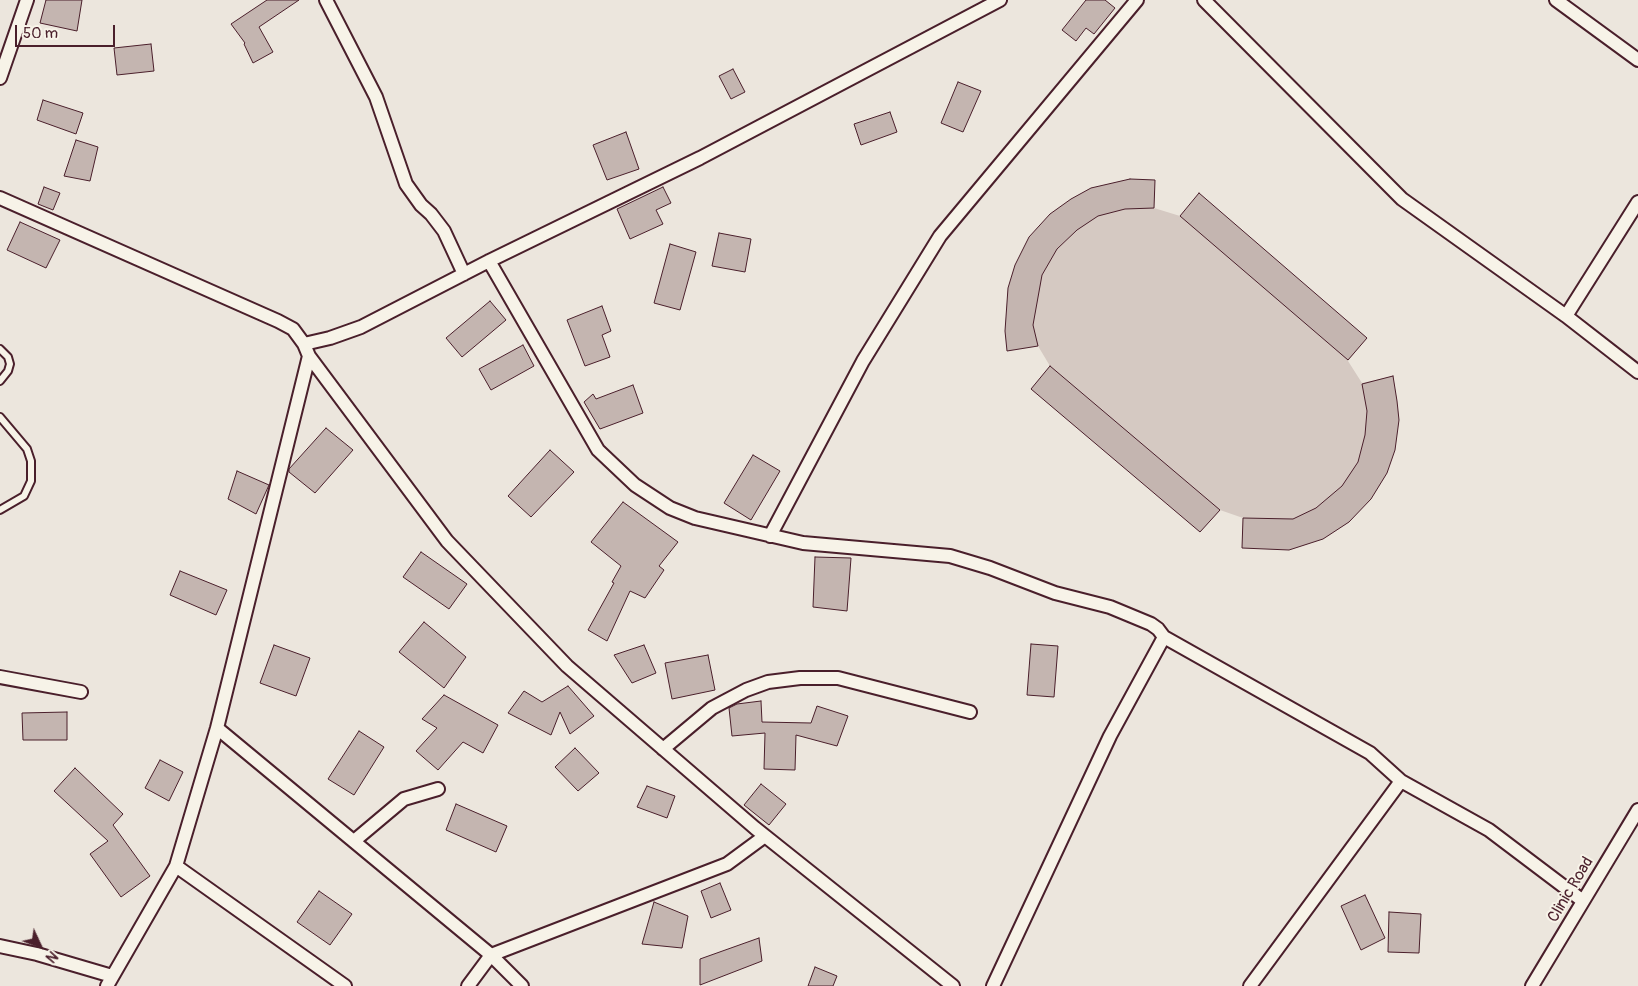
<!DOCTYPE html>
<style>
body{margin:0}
#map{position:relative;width:1638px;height:986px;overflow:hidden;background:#ece6dd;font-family:Pangolin,sans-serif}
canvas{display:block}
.north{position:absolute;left:15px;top:921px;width:50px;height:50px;-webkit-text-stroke:4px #f7f3e8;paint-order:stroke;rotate:133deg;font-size:14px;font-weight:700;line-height:20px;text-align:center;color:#4a1f2b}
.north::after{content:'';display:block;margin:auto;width:18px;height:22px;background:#4a1f2b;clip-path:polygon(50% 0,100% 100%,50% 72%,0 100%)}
.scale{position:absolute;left:15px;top:25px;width:100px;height:22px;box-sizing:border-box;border:2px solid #4a1f2b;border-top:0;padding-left:6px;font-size:15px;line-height:18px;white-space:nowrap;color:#4a1f2b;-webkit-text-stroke:4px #f7f3e8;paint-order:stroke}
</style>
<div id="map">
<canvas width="1638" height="986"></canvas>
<div class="north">N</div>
<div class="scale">50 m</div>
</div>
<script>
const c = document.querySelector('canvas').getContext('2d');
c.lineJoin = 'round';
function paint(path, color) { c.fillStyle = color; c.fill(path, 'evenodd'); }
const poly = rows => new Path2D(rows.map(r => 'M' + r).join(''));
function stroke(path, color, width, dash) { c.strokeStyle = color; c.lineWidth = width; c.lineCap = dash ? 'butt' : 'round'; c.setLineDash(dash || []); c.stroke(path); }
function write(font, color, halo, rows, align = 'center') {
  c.font = font + ' Pangolin,sans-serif'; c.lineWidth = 4; c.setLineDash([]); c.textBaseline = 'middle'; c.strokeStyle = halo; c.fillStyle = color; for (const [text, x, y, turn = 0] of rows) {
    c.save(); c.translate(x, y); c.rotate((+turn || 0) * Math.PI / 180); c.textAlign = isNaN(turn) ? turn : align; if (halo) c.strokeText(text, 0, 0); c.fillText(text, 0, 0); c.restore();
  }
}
paint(poly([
 [1130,179,1155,180,1154,208,1180,216,1199,193,1367,338,1348,361,1362,383,1393,376,1397,401,1399,420,1387,473,1371,499,1349,522,1323,539,1289,550,1242,548,1243,518,1220,510,1200,532,1031,389,1050,366,1038,346,1007,351,1005,331,1008,288,1050,214,1071,199,1091,188]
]), '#d5c9c2');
const building = poly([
 [46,0,82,0,77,31,40,23,46,0],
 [267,0,299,0,259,27,273,52,253,63,244,44,245,43,231,24,267,0],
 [1086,0,1105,0,1115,8,1094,34,1086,28,1076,41,1062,30,1086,0],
 [151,44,154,71,117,75,114,48,151,44],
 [733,69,745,92,731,99,719,76,733,69],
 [958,82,981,91,963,132,941,123,958,82],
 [43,100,83,113,76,134,37,120,43,100],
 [890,112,897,132,861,145,854,124,890,112],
 [626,132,639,169,607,180,593,145,626,132],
 [76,140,98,147,90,181,64,176,76,140],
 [1130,179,1155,180,1154,208,1125,209,1098,216,1077,230,1057,249,1042,275,1033,325,1038,346,1007,351,1005,331,1008,288,1015,265,1029,237,1050,214,1071,199,1091,188,1130,179],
 [44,187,60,193,53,210,38,204,44,187],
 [663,187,671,203,656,210,663,224,630,239,617,209,663,187],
 [1199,193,1367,338,1348,360,1180,216,1199,193],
 [20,222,60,240,46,268,7,250,20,222],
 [719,233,751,239,745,272,712,266,719,233],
 [670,244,696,252,680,310,654,303,670,244],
 [490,301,506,320,462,357,446,338,490,301],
 [602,306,611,331,602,335,610,357,585,366,567,320,602,306],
 [523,345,534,366,491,390,479,369,523,345],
 [1050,366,1220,510,1200,532,1031,389,1050,366],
 [1393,376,1397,401,1399,420,1395,450,1387,473,1371,499,1349,522,1323,539,1289,550,1242,548,1243,518,1293,519,1316,508,1342,486,1358,462,1365,435,1367,411,1362,384,1393,376],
 [633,385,643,413,600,429,584,402,593,394,596,399,633,385],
 [326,428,353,450,315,493,289,472,289,469,326,428],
 [550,450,574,472,531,517,508,496,550,450],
 [753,455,780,471,751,520,724,503,753,455],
 [237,471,269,485,256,514,228,499,237,471],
 [623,502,678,542,659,566,664,570,645,598,630,591,607,641,588,630,614,583,612,582,621,566,591,542,623,502],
 [421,552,467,584,449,609,403,577,421,552],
 [815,557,851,558,847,611,813,607,815,557],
 [180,571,227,590,216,615,170,595,180,571],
 [424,622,466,657,444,688,399,652,424,622],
 [1031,644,1058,646,1054,697,1027,695,1031,644],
 [274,645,310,658,296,696,260,683,274,645],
 [644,645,656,673,632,683,614,655,644,645],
 [708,655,715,690,672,699,665,663,708,655],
 [568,686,594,716,570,734,560,712,551,735,508,713,524,691,542,702,568,686],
 [444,695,498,725,483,753,463,742,438,770,416,751,437,728,422,719,444,695],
 [761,701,762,722,811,723,817,706,848,716,837,746,796,735,795,770,764,769,765,733,732,736,729,708,737,704,761,701],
 [67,712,67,740,23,740,22,713,67,712],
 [359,731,384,747,354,795,328,779,359,731],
 [575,748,599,773,578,791,555,767,575,748],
 [160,760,183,772,169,801,145,788,160,760],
 [75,768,123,814,113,825,150,876,121,897,90,854,108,841,54,791,75,768],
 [761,784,786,804,769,825,744,805,761,784],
 [647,786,675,796,667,818,637,807,647,786],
 [456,804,507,826,496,852,446,830,456,804],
 [720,883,731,910,711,918,701,891,720,883],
 [319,891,352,914,330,945,297,922,319,891],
 [1365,895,1385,938,1361,950,1341,906,1365,895],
 [654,902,688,916,682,948,642,944,654,902],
 [1389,912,1421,914,1419,953,1388,952,1389,912],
 [759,938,762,961,700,985,700,959,759,938],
 [815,967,837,976,833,986,808,986,815,967]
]);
paint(building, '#c4b5b0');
stroke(building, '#4a1f2b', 1);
const service = poly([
 [0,349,8,357,10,364,8,371,0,381],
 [0,417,27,449,31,461,31,481,24,496,0,510]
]);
const minor = poly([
 [326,0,376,97,406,184,421,205,431,214,444,231,464,274],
 [1204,0,1402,199,1566,316,1638,372],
 [1556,0,1638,60],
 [0,78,27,0],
 [0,198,278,321,293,329,304,344,309,356,447,541,567,666,755,828,953,986],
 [489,261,598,450,635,485,670,508,695,518,803,543,950,556,990,568,1055,593,1110,607,1151,624,1158,629,1164,637,1110,736,993,986],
 [1566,316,1638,202],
 [304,344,330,338,361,327,489,261,700,158,1000,0],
 [770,536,863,361,940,236,1137,0],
 [1164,637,1370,753,1401,781],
 [0,677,81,692],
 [217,728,491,955,522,986],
 [663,749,712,708,746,690,768,682,800,678,838,678,970,712],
 [354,841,404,799,438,789],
 [176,866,345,986],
 [0,946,37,954,112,976],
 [107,986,176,866,217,728,309,356],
 [468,986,491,955,727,864,765,836],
 [1250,986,1401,781,1489,830,1583,901],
 [1532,986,1638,810]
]);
stroke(service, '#4a1f2b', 10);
stroke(minor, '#4a1f2b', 16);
stroke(service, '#f7f3e8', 6);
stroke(minor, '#f7f3e8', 12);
write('16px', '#4a1f2b', '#f7f3e8', [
 ["Clinic Road",1571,890,-59]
]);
</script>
